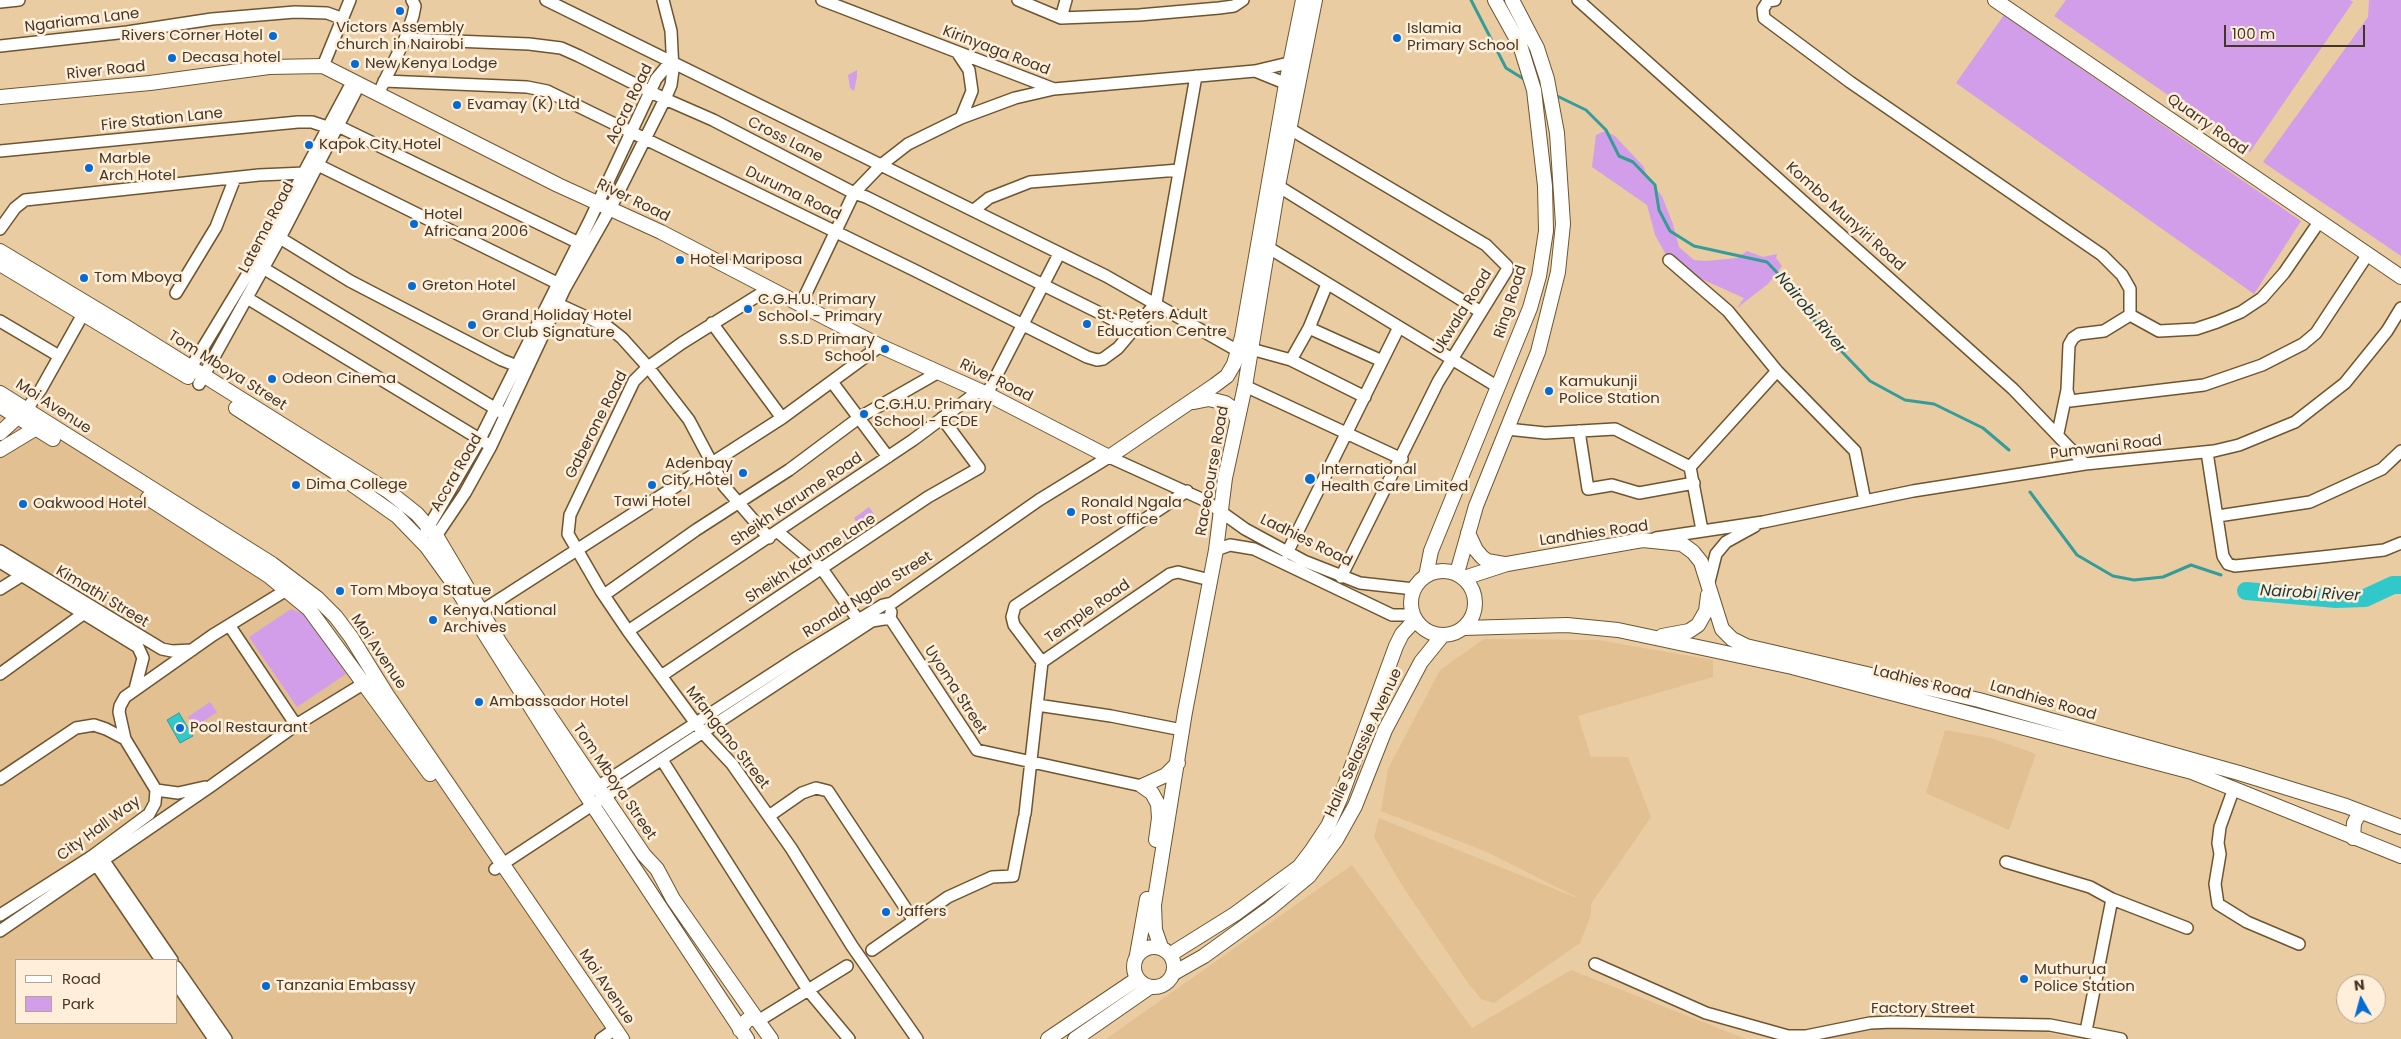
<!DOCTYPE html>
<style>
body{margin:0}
#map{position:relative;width:2401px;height:1039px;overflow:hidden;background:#eacca2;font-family:Poppins,sans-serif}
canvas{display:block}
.legend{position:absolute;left:15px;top:959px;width:162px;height:65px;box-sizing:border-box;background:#ffefda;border:1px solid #b3a592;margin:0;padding:6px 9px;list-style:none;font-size:15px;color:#423726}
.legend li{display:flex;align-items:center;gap:10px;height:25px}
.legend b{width:25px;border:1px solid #b3a592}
.north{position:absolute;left:2336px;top:974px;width:50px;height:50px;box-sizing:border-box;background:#ffefda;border:1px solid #b3a592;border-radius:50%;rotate:353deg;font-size:14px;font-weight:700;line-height:20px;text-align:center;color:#423726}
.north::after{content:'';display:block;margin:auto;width:18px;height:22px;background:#046bd3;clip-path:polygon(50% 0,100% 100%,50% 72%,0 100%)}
.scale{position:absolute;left:2224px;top:25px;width:141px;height:22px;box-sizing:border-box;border:2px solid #423726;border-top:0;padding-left:6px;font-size:15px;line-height:18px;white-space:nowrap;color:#423726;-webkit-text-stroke:4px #ffefda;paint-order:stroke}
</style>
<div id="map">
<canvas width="2401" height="1039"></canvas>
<ul class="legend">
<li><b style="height:6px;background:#fff"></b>Road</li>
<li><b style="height:14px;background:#d29ee9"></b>Park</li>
</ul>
<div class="north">N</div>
<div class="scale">100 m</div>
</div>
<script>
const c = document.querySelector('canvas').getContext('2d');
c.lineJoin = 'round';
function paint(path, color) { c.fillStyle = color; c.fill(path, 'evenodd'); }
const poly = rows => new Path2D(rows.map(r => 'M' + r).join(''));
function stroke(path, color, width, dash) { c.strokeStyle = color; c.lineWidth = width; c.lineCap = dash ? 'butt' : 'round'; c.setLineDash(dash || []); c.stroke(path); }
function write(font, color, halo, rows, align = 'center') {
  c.font = font + ' Poppins,sans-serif'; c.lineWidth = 5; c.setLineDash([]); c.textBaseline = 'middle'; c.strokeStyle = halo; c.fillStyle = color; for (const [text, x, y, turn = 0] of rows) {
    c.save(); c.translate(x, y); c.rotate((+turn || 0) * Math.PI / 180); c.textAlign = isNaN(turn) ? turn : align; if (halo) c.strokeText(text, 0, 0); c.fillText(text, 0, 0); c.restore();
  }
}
paint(poly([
 [0,391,291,569,332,604,361,640,632,1039,0,1039],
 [16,960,176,960,176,1023,16,1023],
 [1484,639,1598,640,1713,660,1713,677,1578,716,1591,757,1628,757,1651,817,1591,904,1591,915,1580,943,1494,1003,1481,999,1466,980,1403,887,1374,837,1379,818,1582,900,1487,852,1381,811,1388,769,1440,670],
 [1945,730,1991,738,2036,754,2009,830,1926,793],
 [1352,865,1472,1028,1571,970,1746,1039,1106,1039],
 [1882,1027,2036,1030,2076,1039,1825,1039]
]), '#e2c091');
paint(poly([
 [2066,0,2350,0,2353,2,2250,152,2054,16],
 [2369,0,2401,0,2401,256,2263,162,2368,17],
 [2004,15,2301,221,2254,294,1956,83],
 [857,70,857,77,854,91,850,88,848,75],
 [1605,131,1615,136,1644,167,1647,178,1662,196,1673,224,1679,247,1694,260,1706,261,1737,258,1747,251,1763,257,1777,254,1776,258,1782,266,1768,284,1737,308,1744,298,1697,277,1665,253,1655,235,1647,205,1592,167,1596,135],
 [869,507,877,518,860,528,854,518],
 [291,609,306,615,346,674,297,707,249,637],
 [210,702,217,712,195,727,188,717]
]), '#d29ee9');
const water = poly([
 [179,713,193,736,180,743,167,720,179,713]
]);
paint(water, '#30c8c9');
stroke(water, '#359c98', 1);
stroke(poly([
 [1471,0,1506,68,1527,81],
 [1555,95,1586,110,1606,130,1619,156,1633,162,1655,185,1659,210,1670,231,1694,246,1767,262,1786,282,1823,332,1870,381,1905,400,1934,404,1983,428,2009,450],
 [2030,492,2077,555,2113,576,2134,580,2163,577,2191,565,2221,575]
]), '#359c98', 3);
stroke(poly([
 [2246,591,2336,599,2365,598,2393,585,2401,585]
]), '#30c8c9', 18);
const minor = poly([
 [546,0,1106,276,1238,351],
 [822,0,1054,89,1255,71,1297,61],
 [1018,0,1061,18,1139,15,1219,8,1234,6,1243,0],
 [1578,0,2013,389,2085,464],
 [1775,0,1768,1,1763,9,1764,18,1768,21,1850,82,2102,255,2122,275,2130,289,2130,315,2159,331,2196,329,2217,322,2241,312,2262,298,2284,273,2319,222],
 [0,2,19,0],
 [1061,18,1066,0],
 [405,39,529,44,561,48,579,56,665,99,713,120,854,193,866,197,1134,330],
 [0,46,127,32,212,19,295,12,327,13,338,17,342,23],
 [957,52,969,70,972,91,961,118],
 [323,66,350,0],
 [1255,71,1292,86],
 [384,81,527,87,547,91,916,271,1087,357,1097,360,1103,359,1118,348,1156,303,1196,76],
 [382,86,405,39,413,16,415,6,412,0],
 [338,126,579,243],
 [1290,129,1486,245,1507,266,1507,270,1438,382,1341,577],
 [0,151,298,122,312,122,327,127],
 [318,165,557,283],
 [1278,186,1481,312],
 [974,210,989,198,1030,182,1179,170],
 [0,229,15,208,25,200,259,175,305,173],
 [280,238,350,281,502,360,522,368],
 [1269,248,1498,387],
 [1669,260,1728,311,1777,371],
 [263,268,501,412],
 [770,288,682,343,648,367,634,381,570,515,568,534,601,591,628,631,703,733,732,764,791,848,852,946,917,1039],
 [176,293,216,227,235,178],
 [247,298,486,443],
 [558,304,608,327,622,338,648,367,689,420,724,486,769,538],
 [801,304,854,193,881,165,908,144,961,118,1015,98,1054,89],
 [0,321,59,356],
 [712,323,782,418],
 [1309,328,1382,361],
 [1251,349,1291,360,1365,397],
 [1291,360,1309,328,1327,284],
 [190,369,264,247,349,88],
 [832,382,888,457],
 [199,384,280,238,359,85],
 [1245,386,1402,459],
 [2067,390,2070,401,2204,385,2262,365,2303,344,2316,333,2368,254],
 [987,394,1059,254],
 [27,409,41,389,87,307],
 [1507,429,1545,433,1615,429,1690,467,1702,530],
 [1579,431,1588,489,1612,485,1639,493,1694,483],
 [2058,433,2067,390,2069,345,2073,338,2079,334,2104,331,2130,315],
 [2207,452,2223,556,2228,564,2235,566,2322,557,2384,550,2401,543],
 [1690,467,1777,371,1855,451,1865,501],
 [2218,516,2310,502,2382,469,2401,451],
 [778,532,822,569,858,620],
 [425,533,480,439,589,222,656,79,671,61],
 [1656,538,1763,522,1913,491,2085,464,2214,451,2239,445,2295,422,2345,383,2387,331,2401,308],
 [432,542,465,493,491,446,565,288,611,207,665,99,671,85,673,70,671,31,663,0],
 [1216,550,1230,545,1254,549,1392,615,1412,615],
 [0,551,162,649,172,651,192,650],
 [1287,553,1399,327],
 [0,562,138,647,143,658,135,689],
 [1709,582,1716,554,1726,542,1755,526],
 [0,589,21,576],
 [604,595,696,530,789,470,860,417,939,372],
 [891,612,890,618,977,750,1142,786],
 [474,616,782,418,880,346],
 [229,625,296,725],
 [628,631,913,440,980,390],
 [1042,662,1014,625,1012,617,1015,606,1187,491],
 [0,674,83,614,86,609],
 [661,676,928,497,979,468,942,418],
 [1037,705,1111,716,1182,730],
 [125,739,119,712,120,706,125,697,213,635,293,586],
 [662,760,808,990,849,1039],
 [0,779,76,728,94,725,106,729,125,739,156,790],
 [2234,788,2220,827,2218,843,2220,854,2215,884,2218,904,2247,922,2299,944],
 [156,790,178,793,205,787],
 [591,791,793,660,883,605,892,603,1039,500,1109,457,1206,501,1245,529,1304,561,1360,583,1414,589],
 [1025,814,1042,662,1170,574,1178,572,1210,580],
 [769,816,802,793,816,788,828,791,914,921],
 [100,855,172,960],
 [93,860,161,960],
 [2006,862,2090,887,2112,899],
 [495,869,872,621,890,618],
 [0,915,91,857,149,814,155,803,156,790],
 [0,931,211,786,296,725,371,679],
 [872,950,948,897,992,877,1013,876,1024,818],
 [1595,964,1706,1013,1788,1036,1806,1036,1870,1023,1892,1022,2050,1025,2121,1039],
 [176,967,226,1039],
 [176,983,214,1039],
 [756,1018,758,1021,847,966],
 [2086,1031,2112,899,2187,928],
 [601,1039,615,1029]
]);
const major = poly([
 [1995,0,2401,277],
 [0,97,150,83,269,67,323,66,558,185,661,232,880,346,987,394,1109,457,1215,385,1227,376,1234,364,1242,337,1286,84,1303,0],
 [0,251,128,328,388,491,417,514,437,537,500,643,644,855,657,869,673,899,756,1018,747,1020,740,1030],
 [0,264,188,377],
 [0,393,272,564,317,598,336,617,351,637,387,695,622,1039],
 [1194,402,1209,399,1225,403,1232,408,1237,419],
 [0,406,53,439],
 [236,408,336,473,397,516,427,547,453,583,586,795,747,1039],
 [0,433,24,411],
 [0,450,43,424],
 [148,498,269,576,309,609,430,774],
 [1468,533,1476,550,1482,557,1487,561,1504,564],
 '1411 603a32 32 0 1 1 64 0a32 32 0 1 1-64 0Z',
 [1457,573,1476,506,1538,352,1558,272,1563,224,1557,133,1547,79,1537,48,1512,0],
 [1426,576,1431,551,1530,308,1539,276,1546,231,1545,186,1534,90,1520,45,1495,0],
 [1464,578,1507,564,1631,542,1643,540,1682,544,1693,552,1701,562,1722,629,1732,639,1746,646,1979,700,2239,773,2346,806,2401,827],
 [1464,628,1567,625,1618,630,1792,667,2192,772,2401,856],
 [1662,636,1689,631,1698,625,1706,611,1708,595],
 [1142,786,1152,793,1158,804,1159,818,1156,840],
 [1142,786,1166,775,1178,763],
 [2353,838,2354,823,2360,812],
 '1134 967a20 20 0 1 1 40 0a20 20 0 1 1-40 0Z',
 [1161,947,1155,930,1154,905,1185,712,1216,550,1225,478,1245,386,1278,186,1315,0],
 [1171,954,1235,914,1299,867,1312,850,1328,826,1340,799,1396,646,1402,634,1415,620],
 [1137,955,1147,899],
 [1174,973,1204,956,1269,909,1309,876,1336,840,1355,806,1385,730,1421,662,1442,636],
 [758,1021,771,1039],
 [1048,1039,1137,979],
 [1075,1039,1150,987]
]);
stroke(minor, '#6f552f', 14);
stroke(major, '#6f552f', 16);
stroke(minor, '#fff', 11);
stroke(major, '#fff', 14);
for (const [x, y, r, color] of [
 [400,11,5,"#046bd3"],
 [273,36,5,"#046bd3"],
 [1397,38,5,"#046bd3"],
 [172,58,5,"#046bd3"],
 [355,64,5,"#046bd3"],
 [457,105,5,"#046bd3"],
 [309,145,5,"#046bd3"],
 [89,168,5,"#046bd3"],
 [414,224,5,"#046bd3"],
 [680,260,5,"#046bd3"],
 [84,278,5,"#046bd3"],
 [412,286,5,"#046bd3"],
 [748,309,5,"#046bd3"],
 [1087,324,5,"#046bd3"],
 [472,325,5,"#046bd3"],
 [885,349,5,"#046bd3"],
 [272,379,5,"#046bd3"],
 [1549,391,5,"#046bd3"],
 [864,414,5,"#046bd3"],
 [743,473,5,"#046bd3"],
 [1310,479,6,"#046bd3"],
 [296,485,5,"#046bd3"],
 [652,485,5,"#046bd3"],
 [23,504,5,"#046bd3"],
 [1071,512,5,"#046bd3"],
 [340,591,5,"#046bd3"],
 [433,620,5,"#046bd3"],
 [479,702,5,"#046bd3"],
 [180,728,5,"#046bd3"],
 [886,912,5,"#046bd3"],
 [2024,979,5,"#046bd3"],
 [266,986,5,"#046bd3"]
]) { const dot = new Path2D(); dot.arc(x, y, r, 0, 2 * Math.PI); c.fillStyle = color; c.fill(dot); stroke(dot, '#ffefda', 2); }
write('15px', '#423726', '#ffefda', [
 ["Ngariama Lane",82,21,-7],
 ["Kirinyaga Road",996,51,21],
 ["River Road",106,71,-6],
 ["Accra Road",630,104,-64],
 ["Fire Station Lane",162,120,-6],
 ["Quarry Road",2207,125,35],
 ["Cross Lane",785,140,27],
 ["Duruma Road",793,194,26],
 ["River Road",633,201,26],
 ["Kombo Munyiri Road",1845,217,42],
 ["Latema Road",267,228,-62],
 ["Ring Road",1511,302,-72],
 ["Ukwala Road",1463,312,-58],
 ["Tom Mboya Street",227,371,32],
 ["River Road",996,381,26],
 ["Moi Avenue",53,407,33],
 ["Gaberone Road",597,425,-63],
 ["Pumwani Road",2106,448,-7],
 ["Racecourse Road",1213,471,-80],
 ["Accra Road",457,473,-60],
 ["Sheikh Karume Road",797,500,-34],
 ["Landhies Road",1594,534,-8],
 ["Ladhies Road",1306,541,26],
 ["Sheikh Karume Lane",811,559,-33],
 ["Ronald Ngala Street",868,595,-32],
 ["Kimathi Street",102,597,31],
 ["Temple Road",1088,612,-35],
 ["Moi Avenue",378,652,56],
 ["Ladhies Road",1922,683,14],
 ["Uyoma Street",955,690,57],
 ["Landhies Road",2043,701,16],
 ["Mfangano Street",727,738,52],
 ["Haile Selassie Avenue",1364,743,-65],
 ["Tom Mboya Street",614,782,56],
 ["City Hall Way",99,829,-36],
 ["Moi Avenue",606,987,56],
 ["Factory Street",1923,1009]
]);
write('15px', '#423726', '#ffefda', [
 ["Victors Assembly",400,28,"center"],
 ["church in Nairobi",400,45,"center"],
 ["Islamia",1407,29],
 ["Primary School",1407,46],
 ["Rivers Corner Hotel",263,36,"right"],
 ["Decasa hotel",182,58],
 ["New Kenya Lodge",365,64],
 ["Evamay (K) Ltd",467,105],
 ["Kapok City Hotel",319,145],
 ["Marble",99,159],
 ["Arch Hotel",99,176],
 ["Hotel",424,215],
 ["Africana 2006",424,232],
 ["Hotel Mariposa",690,260],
 ["Tom Mboya",94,278],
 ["Greton Hotel",422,286],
 ["C.G.H.U. Primary",758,300],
 ["School - Primary",758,317],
 ["St. Peters Adult",1097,315],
 ["Education Centre",1097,332],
 ["Grand Holiday Hotel",482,316],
 ["Or Club Signature",482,333],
 ["S.S.D Primary",875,340,"right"],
 ["School",875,357,"right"],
 ["Odeon Cinema",282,379],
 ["Kamukunji",1559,382],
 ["Police Station",1559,399],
 ["C.G.H.U. Primary",874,405],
 ["School - ECDE",874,422],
 ["Adenbay",733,464,"right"],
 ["City Hotel",733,481,"right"],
 ["International",1321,470],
 ["Health Care Limited",1321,487],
 ["Dima College",306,485],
 ["Tawi Hotel",652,502,"center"],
 ["Ronald Ngala",1081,503],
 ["Post office",1081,520],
 ["Oakwood Hotel",33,504],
 ["Tom Mboya Statue",350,591],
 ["Kenya National",443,611],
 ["Archives",443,628],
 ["Ambassador Hotel",489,702],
 ["Pool Restaurant",190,728],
 ["Jaffers",896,912],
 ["Muthurua",2034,970],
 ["Police Station",2034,987],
 ["Tanzania Embassy",276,986]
], 'left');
write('italic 16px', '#1c3a3a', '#ffefda', [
 ["Nairobi River",1810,313,50],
 ["Nairobi River",2310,594,3]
]);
</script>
